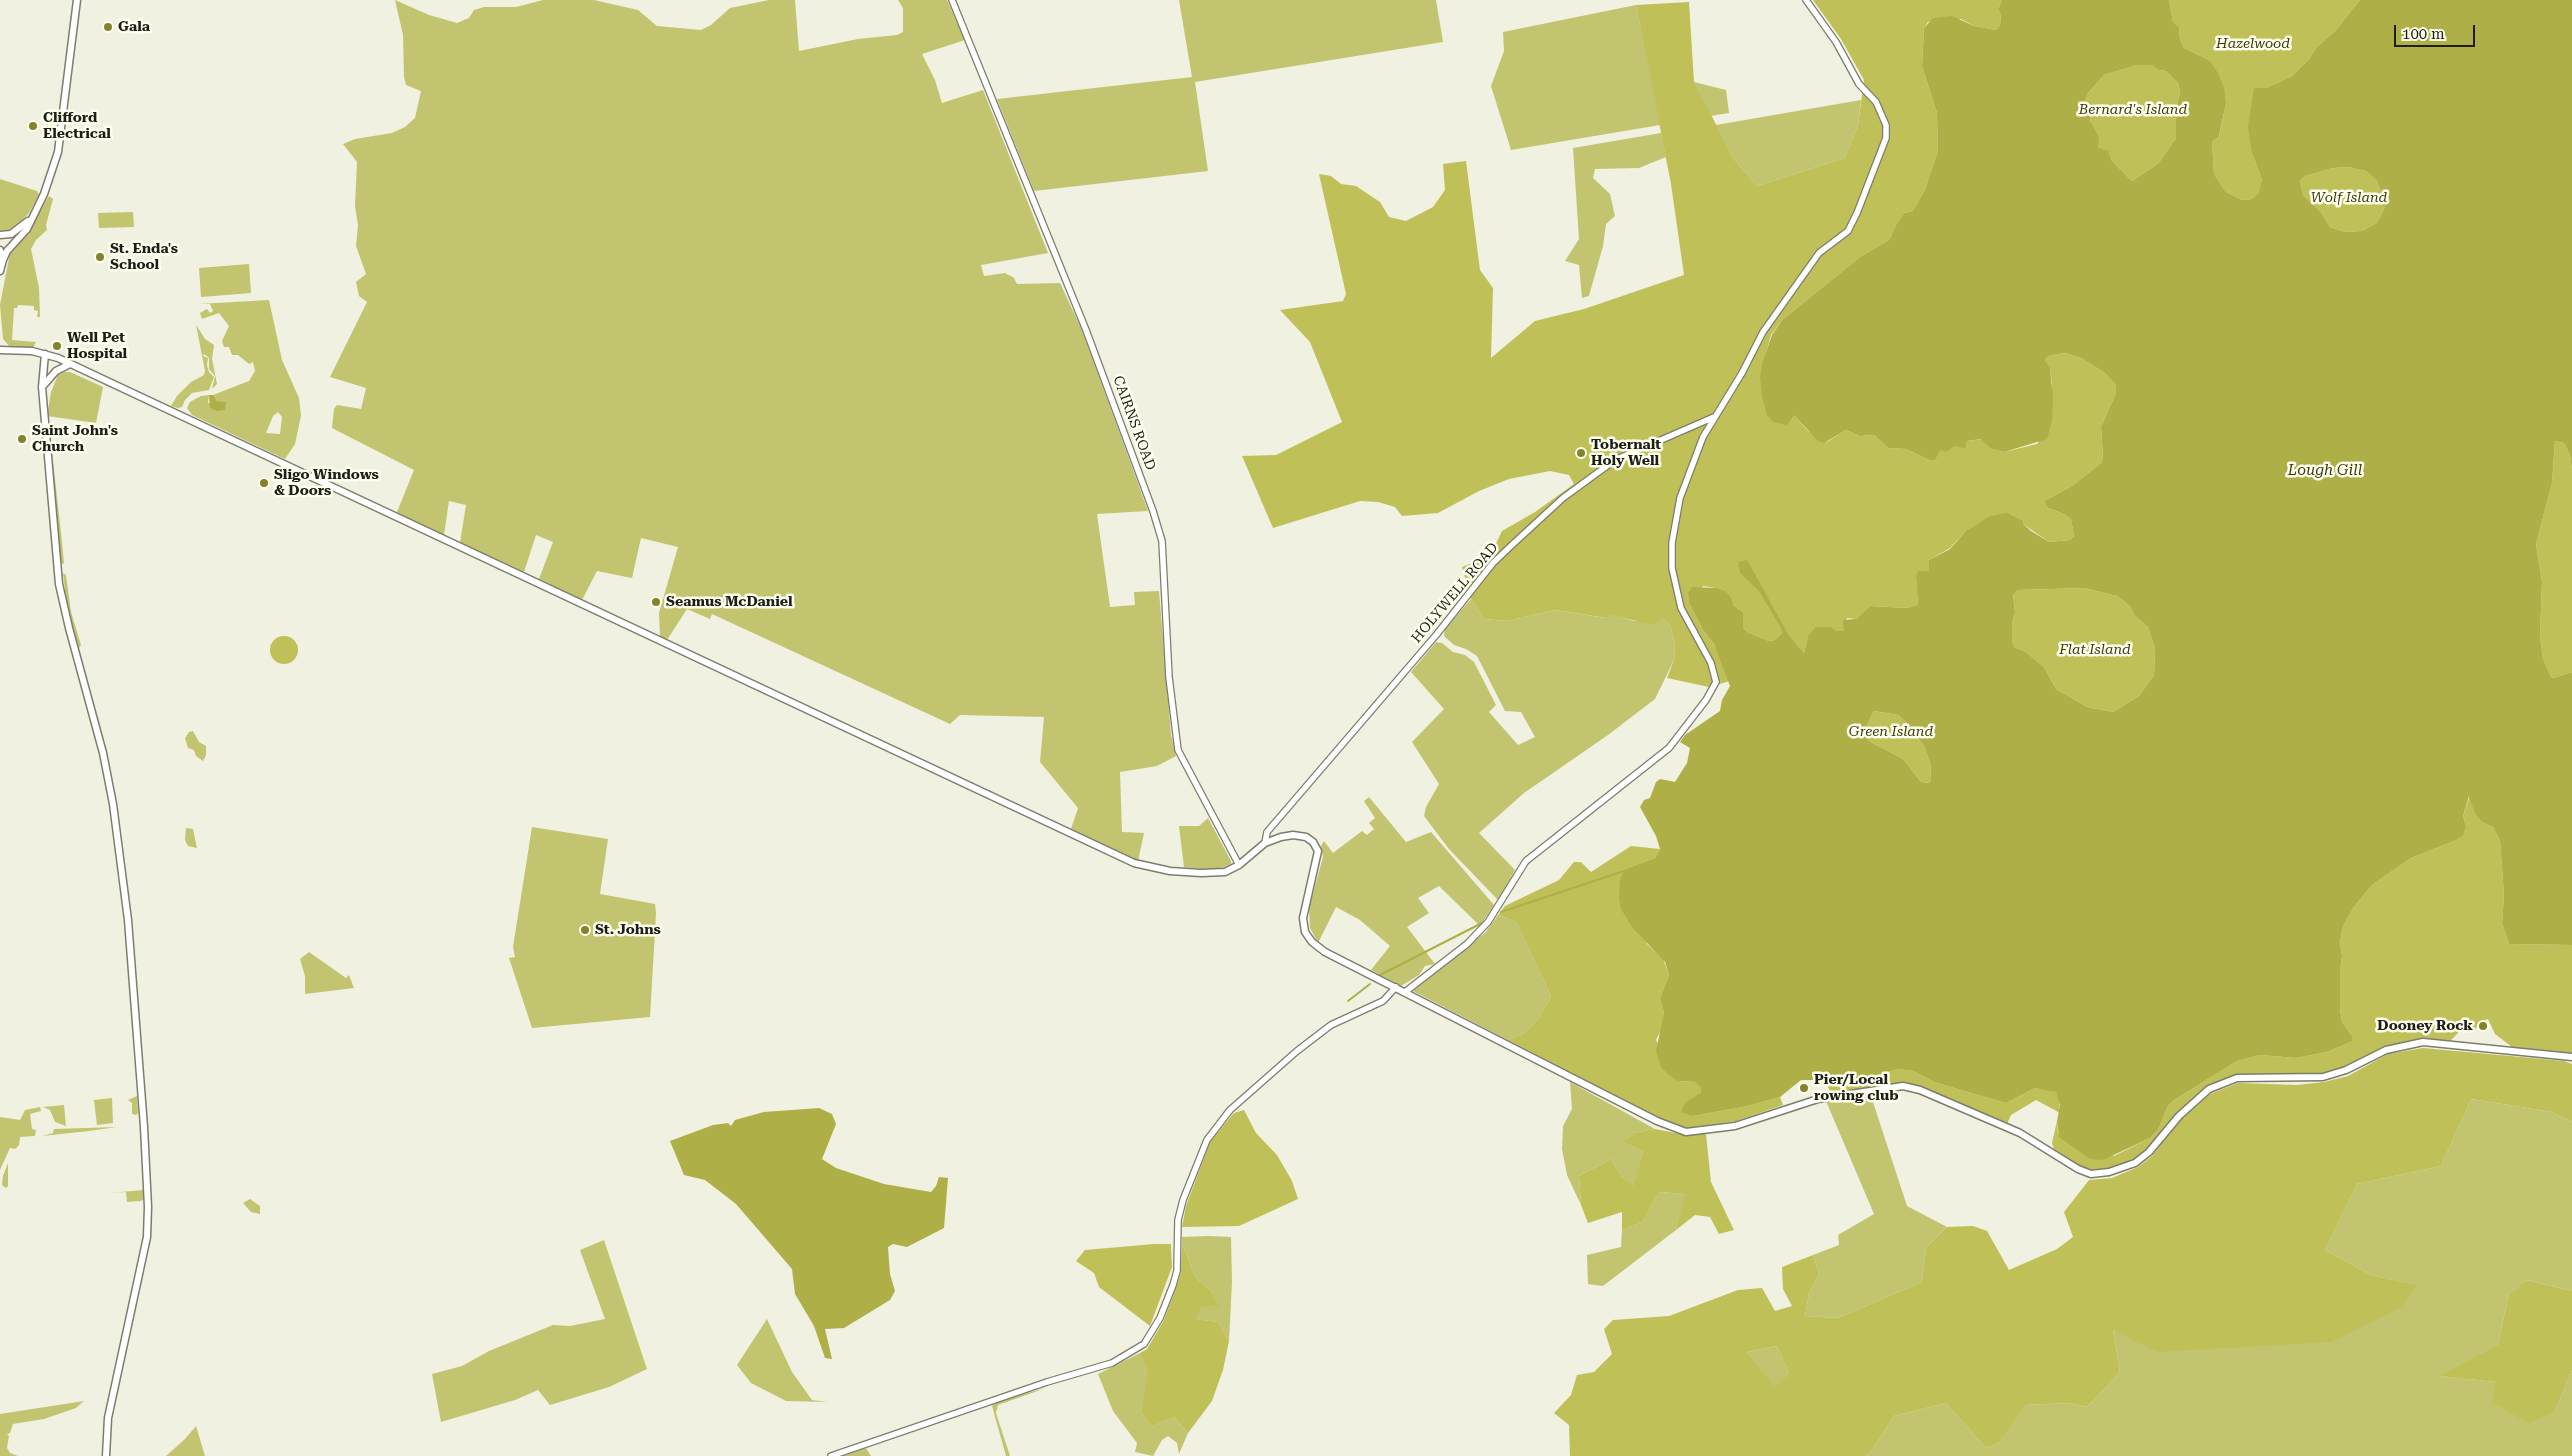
<!DOCTYPE html>
<style>
body{margin:0}
#map{position:relative;width:2572px;height:1456px;overflow:hidden;background:#f0f1e0;font-family:"Roboto Serif",serif}
canvas{display:block}
.scale{position:absolute;left:2394px;top:25px;width:81px;height:22px;box-sizing:border-box;border:2px solid #1d1e18;border-top:0;padding-left:6px;font-size:15px;line-height:18px;white-space:nowrap;color:#1d1e18;-webkit-text-stroke:4px #feffed;paint-order:stroke}
</style>
<div id="map">
<canvas width="2572" height="1456"></canvas>
<div class="scale">100 m</div>
</div>
<script>
const c = document.querySelector('canvas').getContext('2d');
c.lineJoin = 'round';
function paint(path, color) { c.fillStyle = color; c.fill(path, 'evenodd'); }
const poly = rows => new Path2D(rows.map(r => 'M' + r).join(''));
function stroke(path, color, width, dash) { c.strokeStyle = color; c.lineWidth = width; c.lineCap = dash ? 'butt' : 'round'; c.setLineDash(dash || []); c.stroke(path); }
function write(font, color, halo, rows, align = 'center') {
  c.font = font + ' "Roboto Serif",serif'; c.lineWidth = 5; c.setLineDash([]); c.textBaseline = 'middle'; c.strokeStyle = halo; c.fillStyle = color; for (const [text, x, y, turn = 0] of rows) {
    c.save(); c.translate(x, y); c.rotate((+turn || 0) * Math.PI / 180); c.textAlign = isNaN(turn) ? turn : align; if (halo) c.strokeText(text, 0, 0); c.fillText(text, 0, 0); c.restore();
  }
}
paint(poly([
 [395,0,429,15,457,23,469,18,474,10,484,7,516,7,543,0,594,0,638,10,657,26,701,30,711,25,730,8,769,0,795,0,799,51,858,39,897,35,903,32,903,8,898,0,947,0,965,40,922,54,935,80,942,103,983,90,1048,253,981,265,984,276,1005,273,1014,278,1017,284,1060,283,1082,330,1148,511,1097,514,1110,607,1135,605,1134,592,1159,591,1171,735,1176,756,1157,766,1120,772,1122,832,1144,833,1138,861,1071,829,1078,808,1040,762,1044,717,960,715,950,724,712,614,710,619,687,609,667,640,660,636,659,613,678,547,641,538,632,578,597,571,582,600,539,579,553,542,536,535,524,572,460,543,466,505,449,501,444,535,400,516,397,512,414,470,332,428,334,409,337,405,361,409,366,388,330,377,367,302,359,296,356,282,366,274,356,246,358,225,355,206,357,162,343,144,355,139,392,133,405,127,415,118,421,91,406,85,404,77,403,35],
 [1179,0,1436,0,1443,42,1195,82,1208,171,1034,191,997,99,1192,77],
 [1636,5,1660,125,1511,150,1491,86,1504,51,1503,32],
 [1694,82,1726,90,1729,113,1710,116],
 [1861,100,1858,125,1845,158,1757,186,1734,159,1716,125],
 [1661,133,1666,157,1639,168,1595,169,1593,178,1610,194,1615,216,1606,224,1603,246,1589,296,1582,298,1579,265,1565,261,1579,239,1573,148],
 [0,179,37,191,39,195,29,213,18,225,9,230,0,231],
 [49,196,53,199,46,225,47,230,36,240,31,249,39,288,40,317,37,317,38,311,34,310,34,306,18,305,17,308,14,308,12,340,36,342,33,348,10,347,3,339,0,305,10,253,30,229],
 [133,212,134,227,99,228,98,213],
 [249,264,251,293,201,297,199,268],
 [269,300,282,360,299,398,301,416,295,444,285,459,192,415,187,408,190,402,201,396,209,395,208,403,223,401,217,401,213,395,249,381,255,371,253,362,249,364,238,355,232,355,229,347,224,347,222,341,229,326,219,313,202,319,200,313,207,309,210,313,213,311,210,304,199,304],
 [278,412,282,417,280,434,266,433,273,416],
 [196,325,205,339,214,345,212,359,217,384,212,389,215,376,209,369,209,358,204,354,203,356,208,358,207,365,209,372,214,377,209,390,192,393,185,400,182,407,178,408,171,406,177,396,191,382,204,375,205,371],
 [64,372,70,372,103,387,96,423,47,416,51,392,58,375],
 [52,452,62,542,64,564,61,563,55,517],
 [63,573,66,575,71,612,81,645,79,648,67,609],
 [1471,599,1484,619,1508,621,1555,610,1606,618,1607,613,1634,621,1663,619,1670,625,1675,645,1674,660,1655,699,1608,735,1524,793,1479,833,1515,870,1499,899,1497,899,1449,849,1424,816,1426,807,1439,784,1412,742,1444,709,1411,672,1436,642,1442,643,1453,652,1465,655,1474,662,1496,705,1489,712,1518,745,1535,737,1521,712,1505,711,1477,656,1466,649,1454,645,1444,636,1445,629],
 [193,731,199,742,206,746,206,755,203,761,196,756,194,750,188,748,185,738,189,732],
 [1369,797,1406,842,1431,832,1494,905,1480,926,1439,886,1418,898,1429,913,1407,927,1435,964,1425,966,1419,975,1401,986,1371,970,1390,946,1360,920,1336,907,1318,943,1310,928,1309,908,1323,857,1321,846,1324,841,1333,853,1362,831,1367,835,1374,829,1369,823,1375,818,1364,801],
 [1208,818,1231,861,1231,864,1222,868,1204,869,1184,867,1179,826,1199,826],
 [532,827,608,839,600,894,655,904,656,913,650,1017,532,1028,509,958,515,957,513,947],
 [186,828,193,829,197,848,188,846,185,840],
 [1498,915,1516,922,1551,996,1539,1018,1523,1034,1508,1040,1413,991,1433,971,1485,933],
 [309,952,346,978,349,975,354,988,305,994,305,976,300,959],
 [1570,1082,1655,1129,1634,1133,1624,1142,1643,1151,1633,1187,1622,1177,1611,1159,1579,1176,1581,1205,1567,1175,1562,1149,1563,1126,1572,1109],
 [137,1096,138,1113,136,1115,132,1114,132,1103,128,1100],
 [1871,1096,1907,1206,1947,1227,1926,1248,1922,1282,1838,1318,1805,1316,1809,1293,1819,1274,1813,1255,1839,1245,1838,1235,1874,1214,1826,1101],
 [112,1098,113,1123,97,1125,94,1100],
 [2471,1099,2552,1112,2572,1122,2572,1291,2526,1280,2509,1294,2498,1344,2440,1376,2496,1382,2554,1413,2572,1370,2572,1456,1865,1456,1870,1453,1894,1416,1946,1403,1986,1448,1999,1443,2024,1405,2069,1403,2087,1407,2120,1372,2113,1330,2416,1285,2371,1275,2325,1250,2357,1184,2441,1166],
 [64,1105,66,1126,55,1122,50,1110,43,1107],
 [40,1107,41,1111,30,1114,32,1129,36,1130,35,1136,20,1137,19,1145,15,1149,10,1148,0,1170,0,1117,20,1120,25,1110],
 [117,1127,89,1131,42,1136,53,1133,54,1129],
 [8,1163,8,1186,6,1188,2,1185,3,1176],
 [143,1190,144,1199,141,1201,127,1202,126,1192,110,1193],
 [1659,1192,1686,1194,1676,1230,1603,1286,1588,1284,1587,1255,1621,1247,1622,1230,1643,1222],
 [250,1199,260,1206,260,1214,251,1212,243,1203],
 [1208,1236,1231,1237,1232,1282,1229,1341,1218,1322,1194,1319,1202,1305,1218,1307,1211,1291,1195,1277,1182,1243,1182,1237],
 [604,1240,647,1369,609,1387,550,1405,538,1390,515,1400,441,1422,432,1374,462,1366,489,1351,553,1325,570,1326,605,1319,580,1250],
 [767,1319,792,1372,812,1400,828,1402,786,1401,751,1383,737,1365],
 [1777,1346,1789,1373,1775,1388,1747,1352],
 [1140,1353,1149,1371,1141,1412,1151,1427,1174,1417,1188,1433,1179,1454,1177,1443,1168,1436,1162,1440,1153,1456,1135,1452,1137,1443,1113,1411,1098,1374],
 [1046,1388,998,1405,996,1413,1010,1456,1006,1456,992,1406,997,1401],
 [84,1401,76,1408,44,1419,13,1424,10,1433,7,1434,9,1436,7,1448,10,1453,18,1456,0,1456,0,1414],
 [196,1426,205,1456,166,1456,185,1439],
 [866,1448,871,1456,842,1456]
]), '#c3c46f');
paint(poly([
 [1813,0,2002,0,1998,9,2001,15,2000,25,1996,30,1974,26,1961,19,1928,22,1924,28,1922,66,1937,113,1938,151,1925,189,1916,206,1912,211,1904,213,1897,223,1889,240,1860,257,1782,320,1771,335,1760,375,1808,431,1827,442,1846,430,1860,436,1874,435,1888,448,1906,449,1929,460,1940,450,1967,441,1982,439,1991,449,2004,452,2037,444,2052,421,2052,383,2050,369,2045,360,2048,356,2065,353,2081,358,2105,373,2117,384,2116,393,2101,427,2103,458,2101,463,2072,486,2044,501,2048,508,2064,514,2071,519,2074,536,2070,540,2049,542,2023,524,1965,532,1950,548,1929,560,1929,571,1916,578,1918,605,1906,608,1870,606,1856,619,1847,618,1844,631,1808,636,1804,653,1778,623,1782,633,1775,640,1769,641,1747,632,1743,628,1743,612,1734,606,1731,597,1716,588,1703,586,1690,605,1703,630,1714,644,1730,681,1709,687,1667,678,1674,660,1675,645,1670,625,1663,619,1653,625,1607,614,1607,618,1555,610,1508,621,1484,619,1471,599,1462,567,1490,556,1502,531,1535,512,1574,484,1569,475,1550,471,1509,479,1479,491,1438,513,1402,516,1395,507,1378,502,1360,501,1273,528,1242,456,1276,455,1342,422,1310,342,1280,310,1343,301,1346,294,1319,174,1331,176,1341,184,1356,186,1380,202,1389,217,1406,221,1433,207,1445,190,1443,164,1466,161,1480,270,1493,288,1491,358,1535,321,1584,309,1684,275,1671,184,1636,5,1689,2,1694,82,1734,159,1757,186,1845,158,1858,125,1864,80,1841,39],
 [2169,0,2360,0,2336,30,2316,48,2310,58,2292,76,2266,88,2252,153,2262,180,2260,193,2252,199,2242,200,2226,192,2214,174,2212,142,2219,136,2226,104,2209,60,2184,48,2180,39,2179,27,2173,22],
 [2137,65,2153,65,2159,70,2166,71,2178,83,2180,91,2176,111,2176,138,2158,164,2132,181,2112,161,2108,152,2098,147,2085,101,2088,93,2104,75],
 [2348,167,2366,171,2377,181,2381,193,2380,198,2385,207,2377,223,2362,231,2345,232,2330,227,2321,212,2303,195,2300,181,2305,176,2333,168],
 [2555,441,2564,443,2570,455,2572,470,2572,672,2554,678,2551,677,2543,659,2540,636,2542,582,2536,544,2552,483],
 [2084,588,2117,596,2130,606,2134,615,2148,627,2155,649,2154,675,2139,696,2113,712,2087,707,2056,689,2044,667,2026,652,2014,647,2012,640,2012,624,2015,612,2013,595,2018,590],
 '270 650a14 14 0 1 1 28 0a14 14 0 1 1-28 0Z',
 [1874,711,1898,715,1908,724,1924,746,1931,765,1930,783,1921,782,1903,759,1869,741,1865,729],
 [2470,795,2475,814,2482,822,2493,827,2500,841,2504,895,2502,923,2509,944,2572,945,2572,1054,2512,1047,2495,1034,2488,1019,2479,1022,2474,1032,2461,1030,2450,1041,2423,1039,2407,1041,2384,1047,2346,1067,2322,1074,2236,1075,2207,1086,2176,1114,2147,1150,2133,1160,2108,1170,2091,1170,2078,1165,2054,1149,2052,1143,2057,1121,2058,1133,2114,1156,2150,1138,2158,1130,2168,1106,2174,1100,2237,1061,2260,1055,2296,1058,2327,1052,2353,1041,2352,1036,2342,1022,2340,1009,2340,972,2342,955,2340,943,2343,926,2354,907,2372,885,2411,858,2454,841,2466,826,2463,816],
 [1631,846,1660,849,1655,858,1625,869,1647,944,1663,959,1669,975,1660,998,1664,1013,1663,1026,1656,1040,1678,1081,1695,1082,1701,1086,1701,1092,1694,1097,1693,1116,1748,1106,1780,1097,1783,1105,1736,1121,1688,1128,1659,1118,1508,1040,1523,1034,1539,1018,1551,996,1516,922,1498,915,1505,906,1559,880,1574,862,1581,862,1591,872],
 [2423,1048,2564,1061,2572,1064,2572,1122,2552,1112,2471,1099,2441,1166,2357,1184,2325,1250,2371,1275,2417,1285,2402,1307,2330,1342,2157,1352,2113,1330,2120,1372,2087,1407,2069,1403,2025,1405,1999,1443,1986,1448,1946,1403,1894,1416,1870,1453,1865,1456,1570,1456,1569,1425,1554,1413,1571,1395,1577,1375,1594,1372,1612,1354,1604,1329,1613,1320,1669,1316,1738,1290,1762,1288,1775,1311,1792,1306,1783,1289,1782,1267,1813,1255,1819,1274,1809,1293,1805,1316,1838,1318,1922,1282,1926,1248,1947,1227,1973,1226,1987,1231,2009,1270,2057,1249,2073,1237,2064,1212,2089,1180,2112,1178,2138,1167,2152,1156,2181,1119,2210,1094,2238,1083,2297,1085,2324,1082,2348,1076,2388,1054],
 [1777,1346,1789,1373,1775,1387,1747,1352],
 [1898,1069,1913,1071,1934,1082,2002,1102,2008,1102,2035,1088,2045,1089,2056,1092,2059,1097,2060,1113,2036,1100,2011,1115,2007,1124,1922,1087,1902,1083,1831,1093,1827,1085,1857,1082],
 [1244,1110,1256,1133,1277,1155,1292,1181,1298,1199,1239,1226,1182,1227,1186,1206,1210,1142,1234,1113],
 [1655,1129,1686,1135,1706,1134,1711,1182,1734,1230,1719,1234,1710,1217,1695,1215,1676,1230,1685,1194,1659,1192,1643,1222,1622,1230,1622,1212,1588,1223,1581,1205,1579,1176,1611,1159,1622,1177,1633,1186,1643,1151,1623,1142,1634,1133],
 [1182,1243,1195,1277,1211,1291,1219,1307,1202,1306,1195,1319,1218,1322,1229,1341,1223,1370,1212,1401,1188,1433,1174,1417,1151,1427,1141,1412,1148,1371,1140,1353,1147,1349,1164,1320,1176,1288,1181,1272],
 [1154,1244,1171,1244,1172,1267,1150,1326,1099,1287,1094,1273,1076,1261,1085,1250],
 [2526,1280,2572,1291,2572,1370,2554,1413,2528,1423,2492,1402,2496,1382,2439,1376,2498,1344,2509,1294]
]), '#bfc058');
paint(poly([
 [2002,0,2169,0,2173,22,2179,27,2180,39,2184,48,2209,60,2218,73,2224,88,2226,104,2221,126,2219,136,2212,142,2214,174,2226,192,2242,200,2252,199,2259,193,2262,180,2252,153,2248,127,2254,88,2266,88,2292,76,2310,58,2316,48,2336,30,2360,0,2572,0,2572,470,2570,455,2564,443,2555,441,2552,483,2536,544,2542,582,2540,636,2543,659,2551,677,2554,678,2572,672,2572,945,2509,944,2502,923,2504,895,2500,841,2493,827,2482,822,2475,814,2469,796,2463,816,2466,826,2463,835,2454,841,2411,858,2372,885,2354,907,2343,926,2340,943,2342,955,2340,972,2340,1009,2342,1022,2352,1036,2353,1041,2327,1052,2296,1058,2260,1055,2237,1061,2174,1100,2168,1106,2158,1130,2150,1138,2103,1160,2090,1159,2059,1137,2057,1121,2060,1105,2056,1092,2035,1088,2008,1102,2002,1102,1934,1082,1913,1071,1898,1069,1857,1082,1827,1085,1819,1085,1815,1080,1801,1080,1780,1097,1748,1106,1693,1116,1681,1112,1685,1103,1701,1092,1701,1087,1695,1082,1678,1081,1669,1075,1661,1067,1656,1051,1664,1013,1660,998,1669,975,1665,962,1632,927,1621,909,1619,898,1620,880,1625,869,1655,858,1660,849,1656,836,1640,807,1644,800,1650,798,1656,782,1660,779,1675,782,1687,763,1690,748,1680,742,1685,735,1720,711,1722,700,1730,686,1714,644,1703,630,1690,605,1688,593,1692,587,1717,588,1725,591,1731,597,1734,606,1743,612,1743,628,1747,632,1769,641,1775,640,1782,633,1778,623,1759,591,1740,573,1738,562,1747,560,1788,634,1804,653,1808,636,1816,627,1831,627,1836,631,1844,631,1843,620,1856,619,1870,606,1906,608,1918,605,1916,578,1918,571,1929,571,1929,560,1950,549,1965,532,1990,516,2007,513,2023,521,2023,524,2031,531,2049,542,2070,540,2074,536,2071,519,2064,514,2048,508,2044,501,2072,486,2101,463,2103,458,2101,427,2116,393,2116,384,2105,373,2081,358,2065,353,2048,356,2045,360,2050,368,2053,398,2052,421,2047,439,2004,452,1991,449,1981,439,1967,441,1965,448,1954,446,1946,452,1940,450,1935,460,1929,460,1906,449,1888,448,1874,435,1860,436,1846,430,1824,443,1818,441,1794,415,1787,425,1773,422,1767,415,1762,397,1760,375,1763,361,1772,335,1782,320,1860,257,1889,240,1897,223,1904,213,1912,211,1916,206,1925,189,1938,151,1937,113,1922,66,1924,28,1933,18,1952,16,1974,26,1996,30,2000,25,2001,15,1998,9],
 [2137,65,2152,65,2159,70,2166,71,2178,83,2180,91,2176,111,2176,138,2158,164,2132,181,2112,161,2108,151,2098,147,2099,138,2090,120,2090,111,2085,101,2088,93,2104,75],
 [2348,167,2366,171,2377,181,2381,193,2381,203,2385,207,2377,223,2362,231,2345,232,2330,227,2321,212,2303,195,2300,181,2305,176,2333,168],
 [2084,588,2117,596,2130,606,2134,615,2148,627,2155,649,2154,675,2139,696,2113,712,2087,707,2056,689,2044,667,2026,652,2014,647,2012,640,2012,624,2015,612,2013,595,2018,590],
 [1874,711,1898,715,1908,724,1924,746,1931,765,1930,783,1921,782,1903,759,1869,741,1865,729],
 [209,395,213,395,217,401,226,402,225,410,217,411,210,408],
 [819,1108,832,1114,836,1124,822,1159,836,1168,884,1184,931,1192,936,1186,939,1177,948,1178,944,1228,907,1247,893,1244,888,1247,890,1274,895,1291,890,1300,844,1328,825,1329,832,1359,825,1358,814,1326,795,1294,792,1269,736,1204,705,1180,684,1175,670,1141,713,1125,728,1123,731,1126,735,1120,764,1112]
]), '#aeaf46');
stroke(poly([
 [1501,912,1624,871],
 [1380,975,1482,923],
 [1348,1001,1370,984]
]), '#aeaf46', 2);
const tertiary = poly([
 [952,0,1086,330,1153,511,1162,541,1169,677,1178,750,1239,865],
 [1265,843,1267,832,1437,634,1493,563,1513,544,1563,498,1615,460,1714,417],
 [1405,992,1467,944,1488,922,1526,861,1669,748,1706,700,1716,682,1711,663,1681,608,1672,568,1672,543,1680,498,1703,437,1742,373,1763,332,1819,253,1848,231,1857,213,1886,138,1886,125,1876,102,1859,84,1836,42,1806,0],
 [831,1456,1047,1382,1112,1363,1144,1344,1160,1318,1173,1285,1177,1271,1178,1220,1183,1200,1207,1140,1230,1110,1297,1051,1331,1025,1383,1001,1396,987]
]);
const secondary = poly([
 [0,235,11,234,28,221],
 [0,250,3,260,0,271],
 [3,260,7,251,27,229,44,194,58,152,77,0],
 [0,350,32,351,58,358,1134,863,1170,871,1201,873,1225,872,1239,865,1265,843,1281,837,1293,835,1306,837,1313,842,1318,851,1303,918,1305,932,1312,942,1325,952,1657,1121,1686,1132,1735,1126,1818,1099,1903,1086,1920,1090,2020,1133,2078,1169,2091,1174,2109,1172,2135,1163,2149,1152,2179,1116,2209,1089,2237,1078,2323,1077,2346,1070,2386,1050,2423,1042,2572,1057],
 [45,354,42,387,59,584,69,628,103,753,113,804,128,920,144,1127,148,1207,147,1237,108,1418,106,1456],
 [42,387,56,371,70,364]
]);
stroke(tertiary, '#7c7d6e', 8);
stroke(secondary, '#7c7d6e', 9);
stroke(tertiary, '#fff', 5.5);
stroke(secondary, '#fff', 6);
for (const [x, y, r, color] of [
 [108,27,5,"#83832d"],
 [33,126,5,"#83832d"],
 [100,257,5,"#83832d"],
 [57,346,5,"#83832d"],
 [22,439,5,"#83832d"],
 [1581,453,5,"#83832d"],
 [264,483,5,"#83832d"],
 [656,602,5,"#83832d"],
 [585,930,5,"#83832d"],
 [2483,1026,5,"#83832d"],
 [1804,1088,5,"#83832d"]
]) { const dot = new Path2D(); dot.arc(x, y, r, 0, 2 * Math.PI); c.fillStyle = color; c.fill(dot); stroke(dot, '#feffed', 2); }
write('bold 14px', '#1d1e18', '#feffed', [
 ["Gala",118,27],
 ["Clifford",43,118],
 ["Electrical",43,134],
 ["St. Enda's",110,249],
 ["School",110,265],
 ["Well Pet",67,338],
 ["Hospital",67,354],
 ["Saint John's",32,431],
 ["Church",32,447],
 ["Tobernalt",1591,445],
 ["Holy Well",1591,461],
 ["Sligo Windows",274,475],
 ["& Doors",274,491],
 ["Seamus McDaniel",666,602],
 ["St. Johns",595,930],
 ["Dooney Rock",2473,1026,"right"],
 ["Pier/Local",1814,1080],
 ["rowing club",1814,1096]
], 'left');
write('italic 14px', '#3c3c10', '#feffed', [
 ["Hazelwood",2253,44],
 ["Bernard's Island",2133,110],
 ["Wolf Island",2349,198],
 ["Flat Island",2095,650],
 ["Green Island",1891,732]
]);
write('14px', '#1d1e18', '#feffed', [
 ["CAIRNS ROAD",1134,423,70],
 ["HOLYWELL ROAD",1455,593,-50]
]);
write('italic 15px', '#3d3d11', '#feffed', [
 ["Lough Gill",2325,471]
]);
</script>
